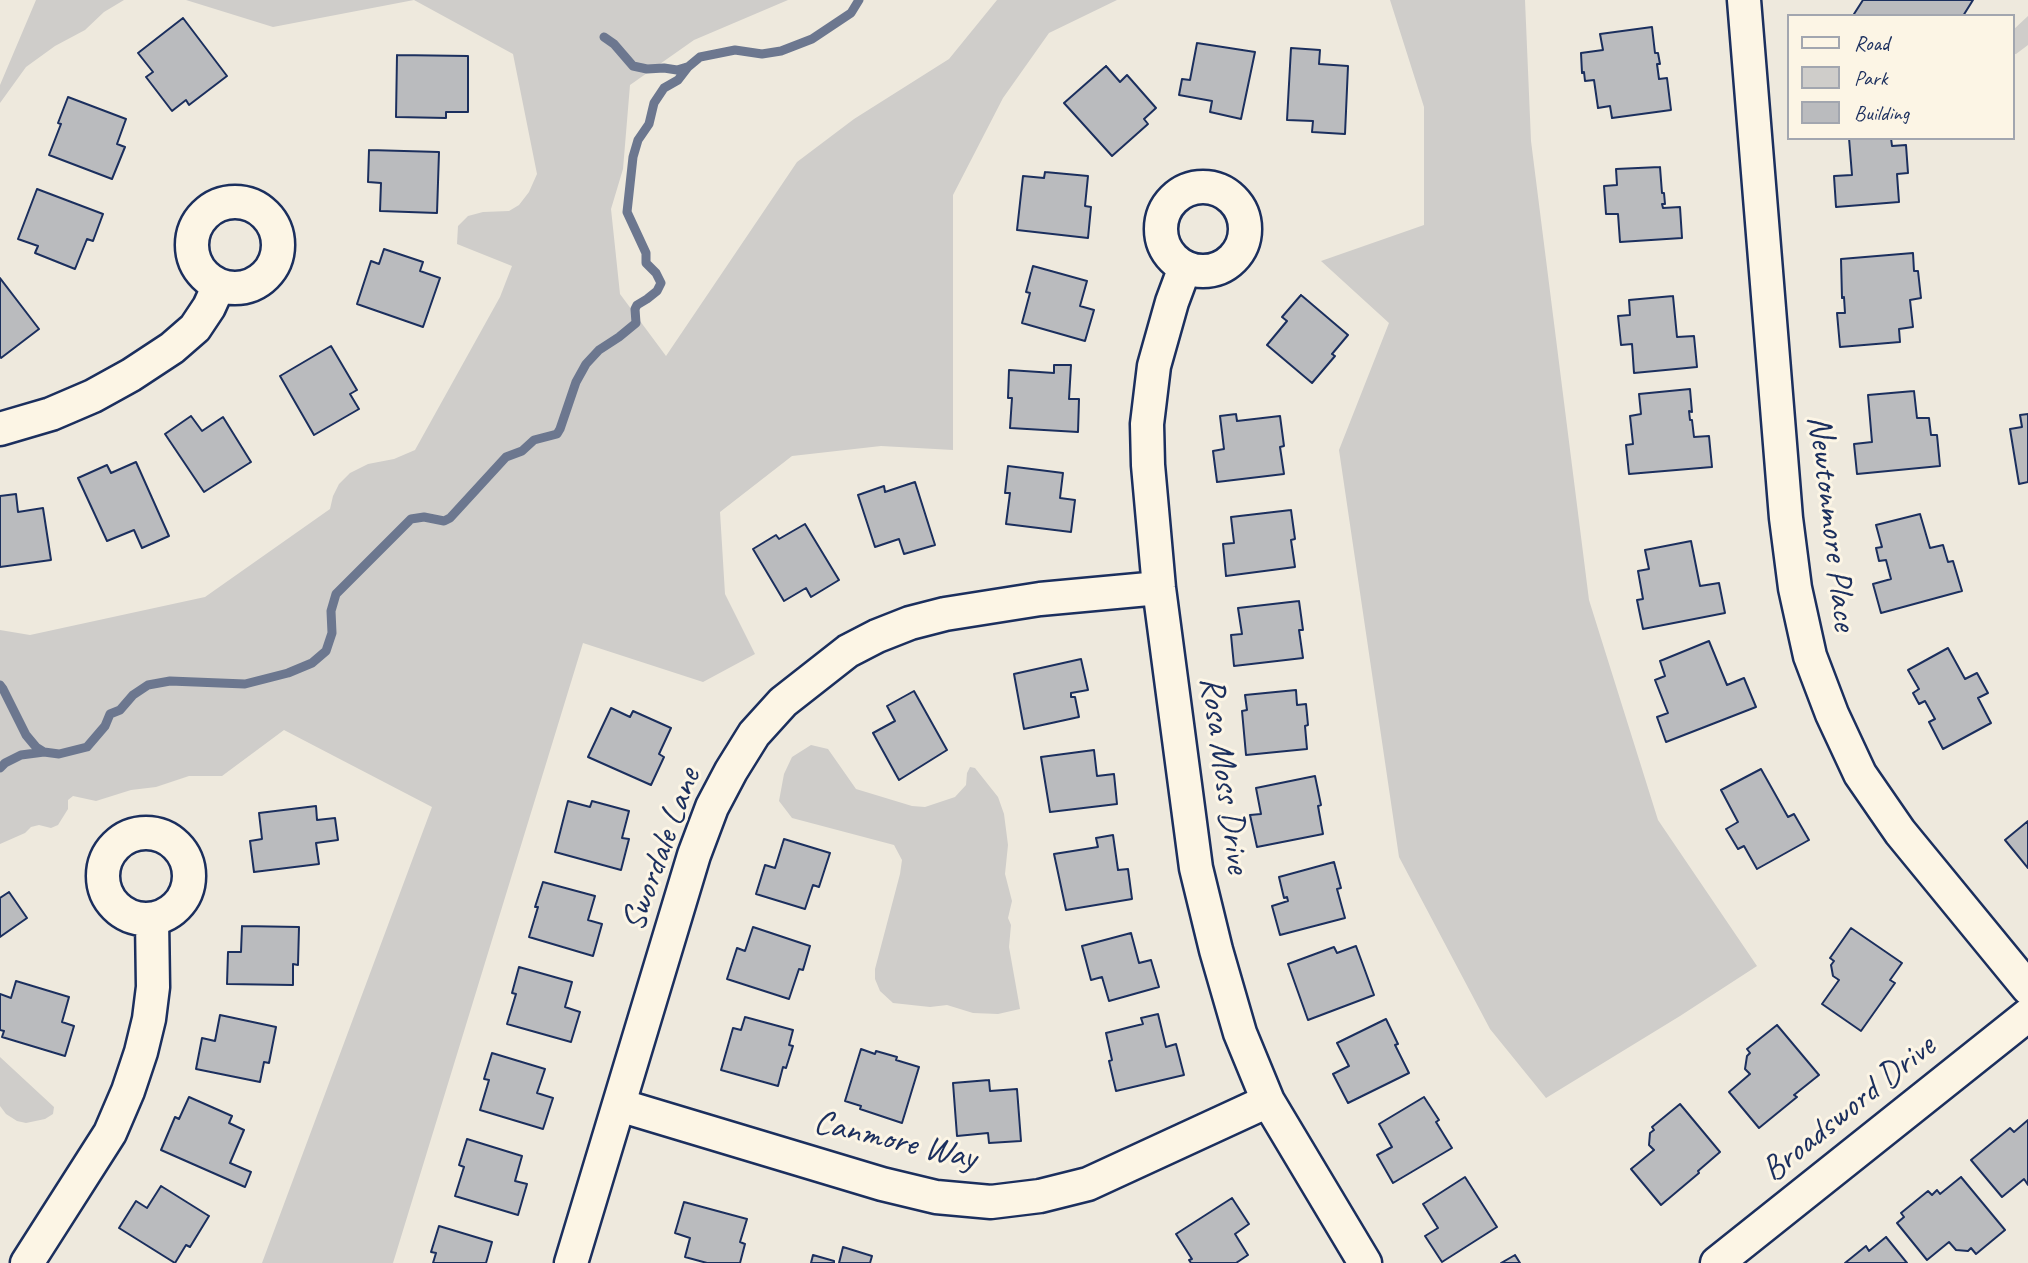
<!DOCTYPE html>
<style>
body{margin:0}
#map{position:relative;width:2028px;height:1263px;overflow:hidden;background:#eee9dd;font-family:Caveat,sans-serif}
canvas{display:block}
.legend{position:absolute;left:1787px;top:14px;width:228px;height:126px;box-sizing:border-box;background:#fcf5e5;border:2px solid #a2a6af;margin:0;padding:9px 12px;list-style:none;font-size:21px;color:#1b2f5e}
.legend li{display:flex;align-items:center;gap:14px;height:35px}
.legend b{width:35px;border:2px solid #a2a6af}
</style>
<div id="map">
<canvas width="2028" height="1263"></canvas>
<ul class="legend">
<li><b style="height:9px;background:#fcf5e5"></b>Road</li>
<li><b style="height:19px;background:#cfcdca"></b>Park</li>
<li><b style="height:19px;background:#babbbe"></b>Building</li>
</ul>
</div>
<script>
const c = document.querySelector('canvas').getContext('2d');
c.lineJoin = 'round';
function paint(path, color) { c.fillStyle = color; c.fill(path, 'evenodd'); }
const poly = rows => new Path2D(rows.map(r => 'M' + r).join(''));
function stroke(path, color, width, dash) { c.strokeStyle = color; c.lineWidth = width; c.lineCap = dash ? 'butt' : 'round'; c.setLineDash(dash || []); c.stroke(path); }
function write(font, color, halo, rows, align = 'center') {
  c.font = font + ' Caveat,sans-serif'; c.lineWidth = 6; c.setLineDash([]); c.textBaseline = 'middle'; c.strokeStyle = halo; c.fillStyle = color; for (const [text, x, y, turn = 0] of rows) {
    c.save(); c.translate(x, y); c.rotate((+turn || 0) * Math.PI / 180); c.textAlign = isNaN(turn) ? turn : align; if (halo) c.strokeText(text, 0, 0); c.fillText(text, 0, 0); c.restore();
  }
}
paint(poly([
 [36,0,124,0,104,12,85,30,55,46,26,67,0,103,0,85],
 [186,0,788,0,694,40,630,85,623,169,611,209,620,294,666,356,797,162,854,119,949,59,997,0,1117,0,1049,33,1003,98,953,195,953,450,881,446,792,456,720,512,725,594,755,654,703,682,583,643,393,1263,262,1263,432,807,284,730,222,776,189,776,156,787,131,790,96,801,73,796,68,800,68,809,58,825,51,828,39,825,31,827,25,833,0,844,0,630,30,635,205,597,330,509,333,496,339,484,350,473,368,464,394,459,415,450,500,297,512,266,457,244,458,226,468,216,483,212,509,211,519,205,529,192,537,174,513,54,414,0,273,27],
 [1390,0,1525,0,1531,141,1589,600,1658,820,1757,966,1680,1016,1546,1098,1490,1029,1399,857,1339,450,1389,323,1321,261,1424,225,1424,107],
 [2028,16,2028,45,2016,54,2012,54,2012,31],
 [811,745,828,749,856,789,912,806,925,807,955,797,966,785,967,773,970,767,975,768,998,797,1004,814,1008,845,1005,874,1012,901,1008,918,1011,925,1009,947,1020,1009,998,1014,973,1013,947,1005,930,1007,893,1003,880,991,875,979,875,969,900,874,902,860,894,845,792,818,779,801,784,774,792,757],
 [0,1057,54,1107,53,1114,45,1119,26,1123,17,1121,6,1114,0,1106]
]), '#cfcdca');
stroke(poly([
 [604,37,614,44,633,66,647,69,664,68,677,70,687,67],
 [0,685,3,689,26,735,36,747,44,752,59,754,87,747,105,726,110,714,120,710,133,695,148,685,170,681,245,684,288,673,312,663,326,651,332,633,331,611,336,594,411,519,424,517,444,521,450,518,506,457,522,451,534,440,557,434,560,429,576,382,586,364,599,350,619,337,636,323,635,309,637,305,647,299,657,291,661,283,656,273,646,263,646,253,627,212,633,157,638,140,649,124,654,103,664,88,678,80,688,67,700,57,735,50,762,54,781,51,812,39,851,13,859,0],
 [0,768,5,763,21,755,44,752]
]), '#6c778f', 9);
const building = poly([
 [1863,0,1973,0,1963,16,1857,16,1854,14,1863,0],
 [183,18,227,76,189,105,186,100,172,111,146,77,153,72,138,53,183,18],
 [1652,27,1655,53,1658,53,1660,64,1657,64,1659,79,1667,78,1671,110,1612,118,1610,106,1598,108,1594,80,1585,81,1584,72,1582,73,1581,53,1603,50,1600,34,1652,27],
 [1197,43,1255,52,1241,119,1210,112,1212,101,1179,95,1182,79,1190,80,1197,43],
 [1291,48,1320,50,1319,64,1348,66,1345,134,1312,132,1313,121,1287,120,1291,48],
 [397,55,468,56,468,112,446,112,446,118,396,117,397,55],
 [1106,66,1120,82,1127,75,1156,108,1144,119,1148,124,1112,156,1064,103,1106,66],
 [68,97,126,119,117,144,125,147,112,179,49,155,61,124,58,123,68,97],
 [1849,138,1891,138,1892,146,1906,145,1908,173,1897,174,1899,202,1836,207,1834,176,1852,175,1849,138],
 [369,150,439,152,437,213,380,211,381,183,368,182,369,150],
 [1660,167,1662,193,1664,193,1665,204,1662,204,1663,208,1680,207,1682,238,1620,242,1618,214,1606,214,1604,186,1617,185,1616,169,1660,167],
 [1045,172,1088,176,1085,206,1091,207,1088,238,1017,230,1023,176,1044,178,1045,172],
 [37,189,103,214,93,241,87,239,75,269,35,253,38,246,18,239,37,189],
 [384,249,423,262,420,271,440,278,423,327,357,304,371,261,379,264,384,249],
 [1913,253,1914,271,1918,271,1921,298,1910,300,1913,327,1899,329,1900,342,1840,347,1837,313,1845,313,1844,297,1842,298,1841,259,1913,253],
 [1033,266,1087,281,1080,306,1094,310,1085,341,1022,323,1030,293,1026,292,1033,266],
 [0,278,39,329,1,358,0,356,0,278],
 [1301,295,1348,335,1332,354,1335,356,1312,383,1267,345,1287,321,1282,317,1301,295],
 [1673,296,1677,337,1694,336,1697,367,1634,373,1632,344,1621,345,1618,316,1630,315,1629,300,1673,296],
 [331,346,357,390,350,394,359,409,314,435,280,376,331,346],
 [1054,365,1071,365,1069,399,1079,399,1078,432,1010,428,1012,398,1008,398,1009,370,1054,373,1054,365],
 [1690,389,1692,412,1689,411,1690,420,1692,420,1694,437,1709,436,1712,467,1629,474,1626,445,1633,444,1630,416,1641,414,1639,394,1690,389],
 [1914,391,1917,418,1929,418,1931,435,1937,435,1940,466,1857,474,1854,444,1872,442,1868,395,1914,391],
 [1236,414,1237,421,1280,416,1284,446,1280,447,1284,474,1217,482,1213,451,1224,449,1220,416,1236,414],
 [2028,414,2028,482,2019,484,2010,429,2022,427,2020,415,2028,414],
 [191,416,202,431,223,417,251,462,204,492,165,434,191,416],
 [136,462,169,536,142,548,134,530,107,541,78,478,107,465,111,473,136,462],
 [1008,466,1063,473,1060,498,1075,500,1071,532,1006,524,1010,493,1005,493,1008,466],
 [915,482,935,545,904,554,899,539,875,547,858,495,884,486,885,492,915,482],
 [16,494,18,512,43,508,51,560,0,567,0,496,16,494],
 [1291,510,1295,539,1291,540,1295,567,1226,576,1223,544,1234,543,1231,517,1291,510],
 [1920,514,1930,548,1943,545,1948,562,1953,561,1962,591,1881,613,1873,584,1891,579,1886,560,1879,561,1876,548,1882,547,1876,525,1920,514],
 [805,524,839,580,811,597,806,588,784,601,753,549,776,535,779,539,805,524],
 [1691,541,1700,586,1719,583,1725,613,1643,629,1637,600,1643,599,1638,571,1649,569,1645,550,1691,541],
 [1299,601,1303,630,1299,630,1303,658,1234,666,1231,635,1242,634,1238,608,1299,601],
 [1709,641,1727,685,1744,678,1756,707,1666,742,1657,717,1668,713,1655,680,1665,676,1660,661,1709,641],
 [1948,648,1965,679,1977,673,1988,693,1978,698,1991,723,1943,749,1929,722,1935,719,1925,701,1919,704,1913,693,1919,689,1908,670,1948,648],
 [1081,659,1088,690,1071,693,1071,697,1075,697,1079,717,1024,729,1014,674,1081,659],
 [1296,690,1297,705,1306,704,1308,725,1305,726,1307,749,1246,755,1242,711,1247,710,1245,695,1296,690],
 [914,691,947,750,899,780,873,733,895,721,887,706,914,691],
 [611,708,630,717,633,711,671,728,659,754,664,757,651,785,588,757,611,708],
 [1094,750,1097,776,1114,774,1117,804,1050,812,1041,757,1094,750],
 [1761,769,1788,817,1794,814,1809,840,1757,869,1744,846,1738,849,1726,829,1738,822,1721,790,1761,769],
 [1315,776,1321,805,1318,806,1323,834,1257,847,1250,815,1261,814,1256,788,1315,776],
 [568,801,590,807,592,801,629,811,622,838,629,839,621,870,555,852,568,801],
 [316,806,317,820,335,818,338,840,316,843,319,864,254,872,250,841,262,839,259,813,316,806],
 [2028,821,2028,868,2005,840,2028,821],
 [1113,835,1118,870,1128,869,1132,899,1066,910,1054,854,1098,847,1096,838,1113,835],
 [784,839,830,853,819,887,813,885,805,909,756,894,765,865,775,868,784,839],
 [1334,862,1341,888,1337,889,1345,918,1280,935,1272,906,1288,901,1287,897,1284,898,1279,877,1334,862],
 [543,882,595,896,588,920,602,924,593,956,529,937,538,907,535,907,543,882],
 [9,892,27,918,0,937,0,898,9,892],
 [242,926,299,927,298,965,293,964,293,985,227,984,228,952,241,952,242,926],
 [753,927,810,946,803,970,799,969,789,999,727,979,737,948,745,951,753,927],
 [1851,928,1902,963,1890,980,1895,983,1861,1031,1822,1004,1839,980,1833,976,1831,965,1834,961,1830,958,1851,928],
 [1131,933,1139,963,1151,960,1159,987,1109,1001,1102,977,1091,980,1082,946,1131,933],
 [1356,946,1374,995,1308,1020,1288,964,1334,947,1337,953,1356,946],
 [519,967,572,982,565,1007,580,1012,571,1042,507,1024,516,994,512,993,519,967],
 [16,981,69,997,62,1022,74,1026,65,1056,2,1037,4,1031,0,1030,0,994,11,998,16,981],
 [1158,1014,1166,1047,1176,1044,1184,1075,1116,1091,1109,1061,1112,1060,1106,1033,1143,1024,1141,1018,1158,1014],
 [220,1015,276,1027,269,1063,264,1062,260,1082,196,1069,202,1038,215,1041,220,1015],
 [745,1017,793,1030,789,1045,793,1046,786,1068,783,1067,778,1086,721,1070,733,1028,741,1030,745,1017],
 [1386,1019,1398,1044,1395,1045,1409,1073,1348,1103,1333,1074,1349,1066,1337,1043,1386,1019],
 [1777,1025,1819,1075,1794,1095,1797,1097,1759,1128,1729,1092,1750,1074,1745,1069,1747,1056,1750,1053,1747,1049,1777,1025],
 [861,1049,875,1054,876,1051,897,1057,896,1060,919,1067,902,1123,860,1109,861,1106,845,1101,861,1049],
 [492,1053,545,1069,537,1093,553,1098,543,1129,480,1110,489,1080,484,1079,492,1053],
 [989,1080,990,1091,1017,1089,1021,1141,989,1143,988,1133,957,1136,953,1083,989,1080],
 [189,1097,232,1116,229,1123,244,1130,230,1163,251,1172,245,1187,161,1150,175,1117,179,1119,189,1097],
 [1424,1097,1439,1120,1436,1122,1452,1148,1393,1183,1377,1155,1392,1147,1379,1124,1424,1097],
 [1680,1104,1720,1152,1698,1171,1699,1173,1661,1205,1631,1169,1654,1150,1649,1145,1650,1133,1654,1130,1652,1127,1680,1104],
 [2028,1120,2028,1185,2024,1179,2002,1197,1971,1160,2010,1128,2014,1132,2028,1120],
 [467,1139,522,1156,515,1181,527,1184,518,1215,455,1196,464,1167,459,1165,467,1139],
 [1465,1177,1497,1227,1442,1262,1425,1236,1438,1228,1423,1204,1465,1177],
 [1961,1177,2005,1230,1976,1254,1971,1248,1968,1251,1956,1250,1949,1242,1927,1260,1897,1223,1904,1217,1901,1213,1928,1191,1932,1195,1937,1190,1940,1194,1961,1177],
 [161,1186,209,1216,190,1247,186,1245,175,1263,119,1228,136,1201,147,1208,161,1186],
 [1232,1198,1249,1224,1235,1234,1248,1255,1236,1263,1191,1263,1189,1260,1192,1259,1176,1234,1232,1198],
 [684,1202,747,1219,740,1242,745,1244,740,1263,707,1263,685,1257,690,1238,675,1233,684,1202],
 [439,1226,492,1242,486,1263,433,1263,436,1253,431,1252,439,1226],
 [1886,1237,1907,1263,1845,1263,1866,1246,1869,1251,1886,1237],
 [843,1247,872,1256,870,1263,839,1263,843,1247],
 [813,1255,834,1261,834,1263,811,1263,813,1255],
 [1515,1255,1520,1263,1501,1263,1515,1255]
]);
paint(building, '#babbbe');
stroke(building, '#1b2f5e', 2);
const minor = poly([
 [1744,0,1786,518,1795,588,1810,656,1832,714,1860,774,1900,832,2028,988],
 '1161 229a42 42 0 1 1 84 0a42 42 0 1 1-84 0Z',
 '192 245a43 43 0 1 1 86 0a43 43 0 1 1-86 0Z',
 [1185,267,1172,302,1154,366,1147,424,1148,465,1159,588,1196,868,1216,950,1240,1033,1268,1101,1365,1263],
 [0,429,51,414,93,396,131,375,172,348,195,328,209,307,219,285],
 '103 876a43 43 0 1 1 86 0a43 43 0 1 1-86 0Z',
 [619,1105,882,1184,936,1197,991,1202,1040,1196,1088,1184,1268,1101],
 [27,1263,110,1133,128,1091,141,1052,149,1019,153,987,152,919],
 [571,1263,694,855,712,807,731,771,754,734,783,702,848,651,877,636,910,623,945,614,1040,599,1159,588],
 [1717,1263,2028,1015]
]);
stroke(minor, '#1b2f5e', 37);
stroke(minor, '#fcf5e5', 32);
write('35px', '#1b2f5e', '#fcf5e5', [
 ["Newtonmore Place",1831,523,83],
 ["Rosa Moss Drive",1224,775,82],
 ["Swordale Lane",662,850,-70],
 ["Broadsword Drive",1849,1109,-39],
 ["Canmore Way",895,1141,13]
]);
</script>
